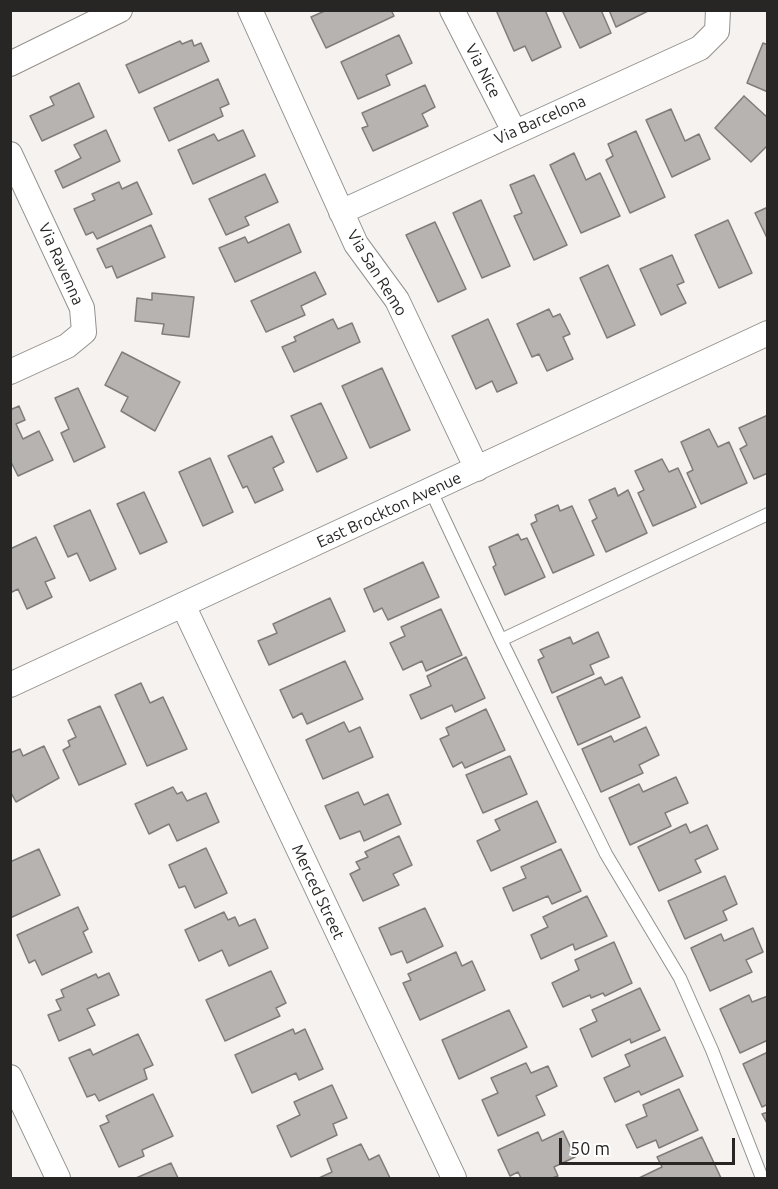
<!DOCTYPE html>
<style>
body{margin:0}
#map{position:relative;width:778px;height:1189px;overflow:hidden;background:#f5f2ef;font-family:Ubuntu,sans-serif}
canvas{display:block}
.frame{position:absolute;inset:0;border:12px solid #272625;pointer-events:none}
.scale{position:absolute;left:559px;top:1138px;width:176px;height:27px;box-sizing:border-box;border:3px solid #272625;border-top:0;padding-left:8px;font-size:18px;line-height:21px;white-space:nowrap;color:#272625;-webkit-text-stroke:4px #fff;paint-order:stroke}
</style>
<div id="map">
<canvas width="778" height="1189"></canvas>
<div class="frame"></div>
<div class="scale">50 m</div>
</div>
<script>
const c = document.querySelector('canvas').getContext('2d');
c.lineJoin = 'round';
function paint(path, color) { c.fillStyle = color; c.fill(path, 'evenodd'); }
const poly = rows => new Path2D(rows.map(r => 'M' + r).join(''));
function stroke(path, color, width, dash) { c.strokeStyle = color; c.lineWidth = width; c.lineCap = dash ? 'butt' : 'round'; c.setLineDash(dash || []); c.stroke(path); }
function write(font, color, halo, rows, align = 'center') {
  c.font = font + ' Ubuntu,sans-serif'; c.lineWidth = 4.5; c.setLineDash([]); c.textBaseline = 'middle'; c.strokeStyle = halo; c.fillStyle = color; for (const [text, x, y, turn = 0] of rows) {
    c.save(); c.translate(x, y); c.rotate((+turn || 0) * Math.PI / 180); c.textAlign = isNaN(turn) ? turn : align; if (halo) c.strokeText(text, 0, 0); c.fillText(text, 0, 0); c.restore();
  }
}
const building = poly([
 [327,10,391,10,394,16,326,48,311,17,327,10],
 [496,10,545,10,561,47,532,61,525,46,514,51,496,10],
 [562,10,601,10,611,33,580,48,562,10],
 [609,10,650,10,616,27,609,10],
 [399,35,412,63,386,75,390,85,358,99,341,62,399,35],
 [192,40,194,46,201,43,209,61,139,93,126,65,180,41,182,44,192,40],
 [763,43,768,45,768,92,747,83,763,43],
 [218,79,229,104,220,108,223,116,169,141,154,108,218,79],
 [79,83,94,117,42,141,30,116,54,105,50,97,79,83],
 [425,85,435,107,422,114,428,126,373,151,362,128,368,126,362,113,425,85],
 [744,96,768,118,768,145,751,162,715,128,744,96],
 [671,109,685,141,699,134,710,159,672,177,646,120,671,109],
 [106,130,120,161,63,188,55,171,81,158,74,145,106,130],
 [243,130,255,156,193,184,178,150,214,134,218,141,243,130],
 [636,131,665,197,630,213,606,160,613,156,608,144,636,131],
 [574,153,586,180,600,173,620,216,581,233,550,165,574,153],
 [265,174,278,202,245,217,249,225,226,235,209,199,265,174],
 [534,175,567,245,534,260,514,216,522,213,510,185,534,175],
 [119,182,122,189,137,182,152,214,97,239,93,232,86,235,74,209,95,200,92,194,119,182],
 [481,200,510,266,482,278,453,213,481,200],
 [768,207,768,240,755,213,768,207],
 [728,220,752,273,719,288,695,235,728,220],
 [435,222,466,289,438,302,406,235,435,222],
 [289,224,301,252,235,282,219,248,245,237,248,243,289,224],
 [151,225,165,257,117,278,112,266,106,268,97,249,151,225],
 [672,255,684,282,677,285,686,303,661,315,640,269,672,255],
 [608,265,635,325,607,338,580,278,608,265],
 [315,272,326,294,301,306,305,315,266,332,251,301,315,272],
 [152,293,194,297,189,337,162,334,164,324,135,321,137,298,152,300,152,293],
 [549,309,553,317,560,314,570,334,563,337,573,359,547,371,539,354,532,357,517,324,549,309],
 [333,319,338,329,352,323,360,342,294,372,282,347,296,341,294,337,333,319],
 [488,319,517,383,497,392,492,381,476,389,452,336,488,319],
 [122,352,180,382,155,431,121,411,128,397,105,385,122,352],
 [382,368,410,430,370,448,342,386,382,368],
 [78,388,105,447,74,462,61,433,69,429,55,398,78,388],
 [321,403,347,458,317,472,291,416,321,403],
 [19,406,25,420,16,424,23,439,39,431,53,460,18,476,10,460,10,410,19,406],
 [768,415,768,473,754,479,740,449,747,445,739,428,768,415],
 [709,429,718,447,729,442,747,483,701,504,687,473,693,470,681,442,709,429],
 [272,436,284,462,273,468,283,490,255,503,247,486,243,488,228,456,272,436],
 [210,458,233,512,203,526,179,472,210,458],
 [662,459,669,472,678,468,696,507,653,526,638,493,644,490,635,471,662,459],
 [615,488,618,496,628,490,647,533,606,552,592,521,597,518,589,500,615,488],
 [144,492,167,542,140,554,117,504,144,492],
 [558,505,560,511,572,506,594,555,553,573,531,524,537,521,535,515,558,505],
 [90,510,116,569,90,581,77,553,68,557,54,526,90,510],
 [518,534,521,540,527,538,545,577,505,595,493,567,496,565,489,547,518,534],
 [36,537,55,578,45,582,52,597,27,609,18,589,12,592,10,589,10,549,36,537],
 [423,562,439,597,388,620,382,608,374,612,364,589,423,562],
 [330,598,345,631,269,665,258,641,277,633,273,624,330,598],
 [441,609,462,655,426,671,422,661,403,670,390,643,405,636,401,627,441,609],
 [598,632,609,657,590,665,594,674,552,693,538,660,544,657,540,650,570,637,573,644,598,632],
 [466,657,485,698,455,712,452,705,421,719,410,695,431,686,427,676,466,657],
 [345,661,363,699,307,724,302,713,293,718,280,690,345,661],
 [601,677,605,685,622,677,640,717,578,745,557,697,601,677],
 [141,683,150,703,163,697,187,749,147,766,115,695,141,683],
 [100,706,126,764,79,785,63,750,70,746,68,741,76,737,68,720,100,706],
 [486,709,505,750,465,768,462,762,453,767,440,739,449,735,446,728,486,709],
 [344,722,349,732,360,727,373,757,323,779,306,740,344,722],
 [646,727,659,755,639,765,643,773,601,792,582,749,611,736,614,742,646,727],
 [44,746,59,778,16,802,10,791,10,753,20,749,23,756,44,746],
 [510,756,527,794,483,813,466,775,510,756],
 [676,777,688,803,665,813,671,826,630,845,609,798,639,784,643,792,676,777],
 [173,787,177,794,182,792,187,801,206,793,219,822,177,841,169,824,149,834,135,804,173,787],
 [358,792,364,805,388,794,401,824,364,841,360,831,340,839,325,806,358,792],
 [537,801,556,842,491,871,477,841,500,830,495,820,537,801],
 [686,824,690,833,707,825,718,849,695,860,701,872,659,891,638,847,686,824],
 [399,836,412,865,393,874,399,885,363,901,350,874,360,869,356,862,368,857,365,852,399,836],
 [206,848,227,893,195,908,185,886,179,888,169,865,206,848],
 [39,849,60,895,10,918,10,862,39,849],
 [561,849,581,891,552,904,548,896,513,911,503,888,526,878,521,867,561,849],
 [725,876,737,904,723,911,727,920,685,939,668,901,725,876],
 [587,896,607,936,575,950,573,944,541,959,531,935,548,927,543,917,587,896],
 [78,907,88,929,83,932,92,952,42,975,35,960,29,963,17,935,78,907],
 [425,908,443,946,407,963,402,951,391,955,379,928,425,908],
 [224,912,228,920,235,917,239,926,255,919,268,948,229,966,222,950,199,961,185,930,224,912],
 [753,928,763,952,746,960,752,972,710,991,691,948,721,934,724,941,753,928],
 [614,942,632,983,605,996,603,993,591,998,590,995,563,1007,552,983,579,970,575,960,614,942],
 [456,952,462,966,472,961,485,990,420,1020,403,983,411,980,408,974,456,952],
 [271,971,286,1003,276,1008,280,1016,225,1041,206,1000,271,971],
 [109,973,119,995,87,1009,95,1025,59,1041,48,1015,61,1010,56,1000,64,997,61,990,96,974,98,978,109,973],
 [640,988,660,1030,631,1043,630,1039,592,1057,580,1029,597,1021,592,1010,640,988],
 [749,995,752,1002,768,996,768,1040,740,1053,720,1009,749,995],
 [509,1010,527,1047,459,1079,442,1040,509,1010],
 [293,1029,295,1034,305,1029,323,1069,299,1080,296,1073,252,1093,235,1055,293,1029],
 [138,1034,153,1065,144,1069,147,1079,99,1101,95,1094,87,1097,69,1058,90,1049,93,1055,138,1034],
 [665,1037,683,1076,641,1095,639,1091,615,1102,604,1078,630,1066,625,1055,665,1037],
 [768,1052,768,1104,762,1107,743,1064,768,1052],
 [526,1063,531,1073,548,1066,557,1086,536,1096,545,1115,498,1136,482,1100,498,1093,491,1078,526,1063],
 [332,1085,347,1118,333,1124,337,1135,291,1157,277,1126,300,1115,294,1102,332,1085],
 [679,1089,698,1130,659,1148,656,1140,637,1148,626,1125,647,1116,643,1105,679,1089],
 [153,1094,173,1136,142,1150,144,1156,119,1167,100,1126,109,1122,106,1116,153,1094],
 [768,1112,768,1125,762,1114,768,1112],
 [563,1131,575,1157,554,1167,558,1176,552,1178,521,1178,518,1172,510,1176,498,1150,538,1132,542,1141,563,1131],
 [702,1137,721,1178,639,1178,662,1167,657,1157,702,1137],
 [361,1144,369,1160,379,1155,390,1178,319,1178,332,1172,327,1159,361,1144],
 [171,1163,178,1178,136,1178,171,1163]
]);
paint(building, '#b6b3b1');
stroke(building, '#7f7c7a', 1.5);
const service = poly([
 [431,491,501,640,606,854,680,978,712,1050,762,1178],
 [501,640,768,514]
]);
const minor = poly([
 [250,10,356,244,397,300,477,469],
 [452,10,514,131],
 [10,64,120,10],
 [10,154,82,308,84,332,67,346,10,372],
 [341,212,700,48,717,31,718,10],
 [183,605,454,1178],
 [10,685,768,333],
 [10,1077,58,1178]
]);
stroke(service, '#93918e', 14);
stroke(minor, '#93918e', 26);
stroke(service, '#fff', 12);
stroke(minor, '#fff', 24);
write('16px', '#272625', '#fff', [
 ["Via Nice",483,71,63],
 ["Via Barcelona",540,120,-24],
 ["Via Ravenna",61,264,66],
 ["Via San Remo",377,273,58],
 ["East Brockton Avenue",389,510,-25],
 ["Merced Street",318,892,65]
]);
</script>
